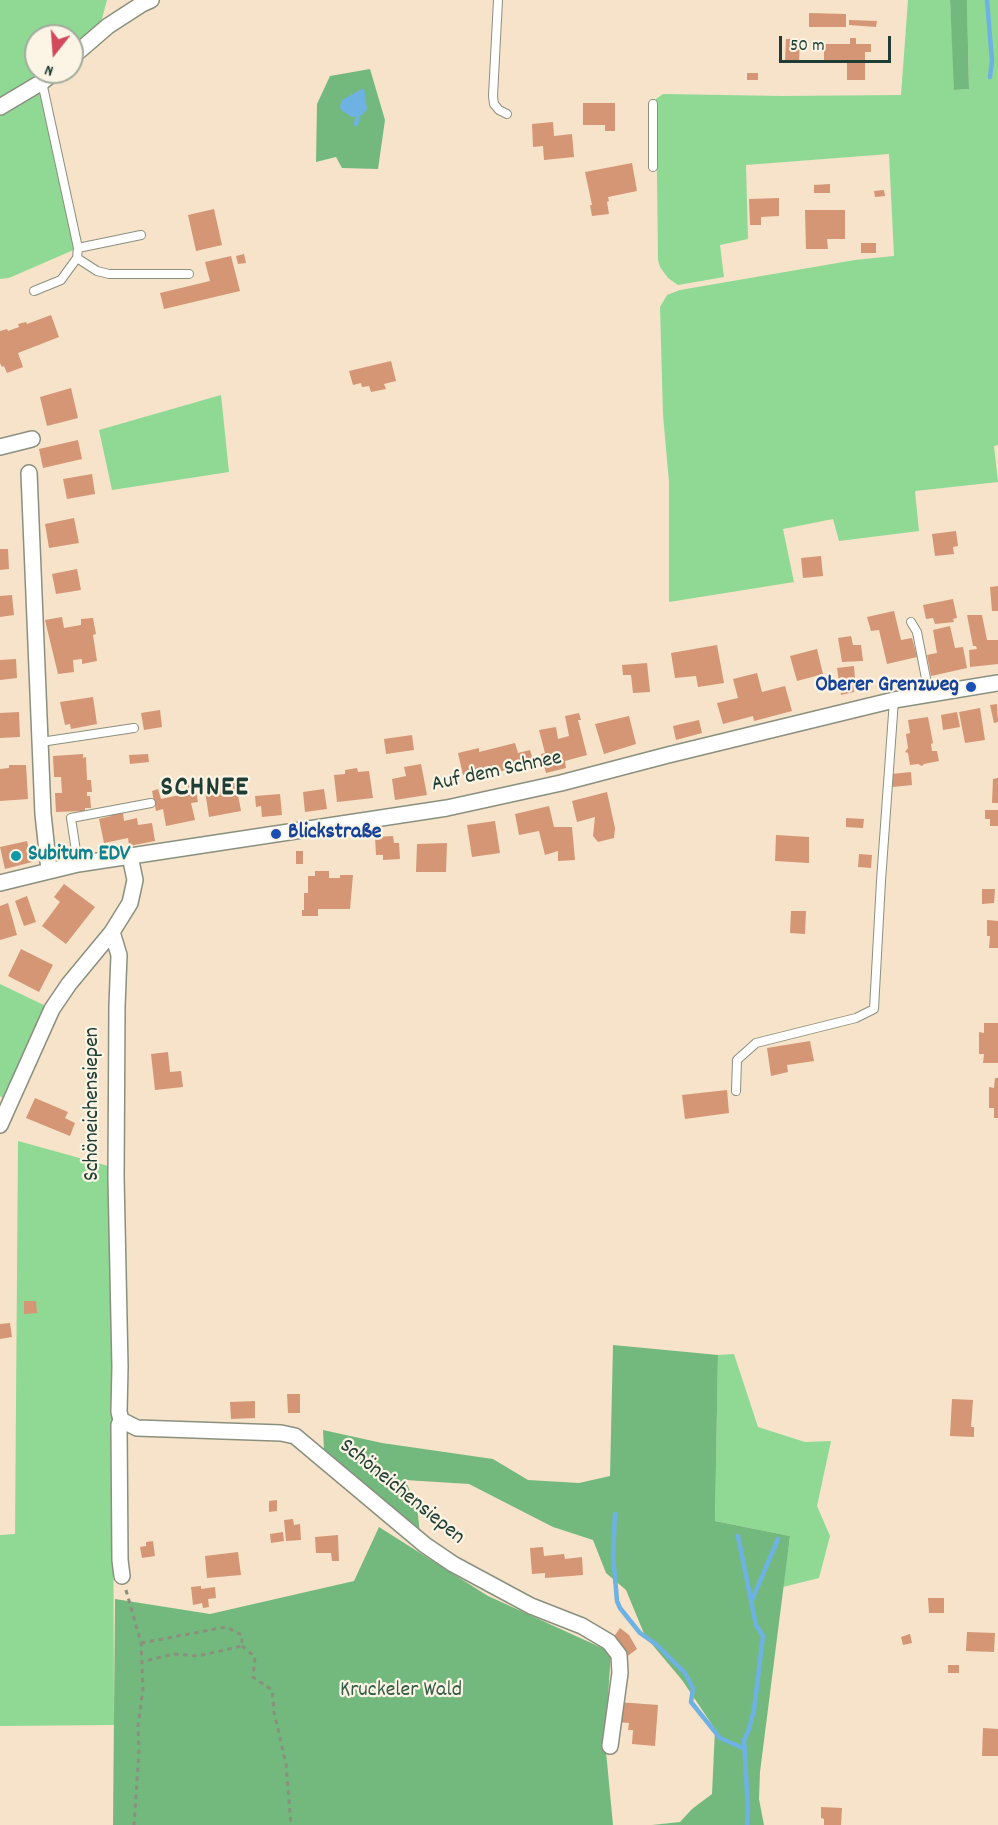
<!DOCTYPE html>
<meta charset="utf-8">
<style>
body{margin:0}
#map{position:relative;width:998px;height:1825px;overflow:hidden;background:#f6e3c9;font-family:Dekko,sans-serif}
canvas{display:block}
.north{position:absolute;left:24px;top:24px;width:60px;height:60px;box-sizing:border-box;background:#fcf5e5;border:2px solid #a4ab9e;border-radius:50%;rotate:197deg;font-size:16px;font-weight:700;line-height:24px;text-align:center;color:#1f3d34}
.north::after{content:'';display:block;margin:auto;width:21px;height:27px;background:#d1495b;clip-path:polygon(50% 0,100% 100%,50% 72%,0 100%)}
.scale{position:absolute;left:779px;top:36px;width:112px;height:27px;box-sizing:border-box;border:3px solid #1f3d34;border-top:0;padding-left:8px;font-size:18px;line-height:21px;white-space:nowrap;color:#1f3d34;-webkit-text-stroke:4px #fcf5e5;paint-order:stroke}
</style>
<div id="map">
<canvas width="998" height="1825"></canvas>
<div class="north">N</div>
<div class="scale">50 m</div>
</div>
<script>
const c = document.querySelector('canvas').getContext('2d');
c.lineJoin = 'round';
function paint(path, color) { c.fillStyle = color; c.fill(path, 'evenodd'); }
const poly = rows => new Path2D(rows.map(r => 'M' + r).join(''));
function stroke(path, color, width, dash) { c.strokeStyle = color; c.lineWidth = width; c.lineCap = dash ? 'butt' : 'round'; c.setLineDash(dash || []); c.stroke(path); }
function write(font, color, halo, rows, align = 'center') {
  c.font = font + ' Dekko,sans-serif'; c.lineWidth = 4.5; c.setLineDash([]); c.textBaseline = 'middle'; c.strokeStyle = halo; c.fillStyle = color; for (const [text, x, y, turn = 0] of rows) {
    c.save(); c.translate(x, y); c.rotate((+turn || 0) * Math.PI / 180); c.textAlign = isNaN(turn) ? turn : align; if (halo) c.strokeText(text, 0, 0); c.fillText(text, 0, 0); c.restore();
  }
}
paint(poly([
 [0,0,107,0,100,26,72,50,72,36,36,36,36,72,44,72,0,100],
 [908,0,950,0,955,90,969,89,967,0,998,0,998,445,994,446,998,482,915,491,919,531,839,541,833,519,783,529,794,582,669,602,669,482,663,415,660,307,667,295,680,290,855,260,894,256,889,154,746,165,748,239,720,245,724,277,678,285,668,278,660,267,658,260,656,99,663,94,783,96,901,95],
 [42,82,78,248,9,278,0,279,0,107],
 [221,395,229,472,112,490,99,430],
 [0,984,52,1009,10,1103,0,1096],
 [18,1141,112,1167,114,1725,0,1726,0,1535,15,1534],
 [734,1354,758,1427,805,1442,831,1441,817,1506,830,1536,819,1578,783,1587,790,1536,715,1521,718,1355]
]), '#8fd995');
paint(poly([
 [950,0,967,0,969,89,954,90],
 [370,69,385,120,378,169,342,168,336,157,316,162,317,104,330,76],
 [613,1345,718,1355,715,1521,790,1536,760,1772,759,1799,764,1825,652,1825,680,1822,692,1809,712,1794,715,1729,682,1680,645,1636,626,1590,606,1573,593,1540,553,1527,469,1484,405,1480,417,1506,420,1534,362,1487,324,1450,323,1430,382,1443,493,1459,528,1480,579,1483,610,1476],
 [379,1527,488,1596,611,1652,605,1741,613,1825,113,1825,115,1599,210,1614,354,1581]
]), '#73b97e');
paint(poly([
 [364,88,367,109,362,115,352,117,341,110,340,106,342,100]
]), '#6eb2e4');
stroke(poly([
 [987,0,992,61,990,77],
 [356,124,358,116],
 [615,1514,613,1555,617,1601,620,1608,640,1633,657,1645,685,1673,693,1688,691,1702,720,1738,745,1749],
 [738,1536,756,1625,763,1636,754,1710,749,1729,744,1740,748,1810,747,1825],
 [752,1600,778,1539]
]), '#6eb2e4', 4.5);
paint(poly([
 [809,13,846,14,846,27,809,27],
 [849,20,877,21,876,27,849,25],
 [850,38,856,38,856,44,871,44,871,52,865,52,865,80,847,80,847,63,824,62,824,44,850,44],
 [786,39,800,39,799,62,785,62],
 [747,73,758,73,758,80,747,80],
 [583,103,615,103,615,131,605,131,605,125,583,125],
 [553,122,554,136,572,134,574,157,544,160,543,146,533,147,532,124],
 [632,163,637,191,608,197,609,201,607,202,609,214,592,216,590,205,592,205,585,172],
 [830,184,830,193,814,193,814,185],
 [884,190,885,196,875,197,874,191],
 [779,198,779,216,761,217,761,225,750,225,749,199],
 [214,209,222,245,196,251,188,215],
 [805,210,845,210,845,239,827,239,828,249,806,249],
 [861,243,876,243,876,253,861,253],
 [244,254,246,263,238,264,236,256],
 [231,256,240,291,164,309,160,293,210,281,205,262],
 [51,315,59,337,18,353,23,367,7,373,4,366,2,367,0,363,0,331,7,329,8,331,19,327,18,324,26,322,27,324],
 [391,361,396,381,384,384,386,389,371,392,369,386,362,387,361,383,353,385,349,371],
 [71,388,78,418,47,426,40,397],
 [78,440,82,459,43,468,39,449],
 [92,474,95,494,67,499,63,479],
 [74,518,79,543,49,548,45,524],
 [956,531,958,546,953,547,954,554,935,556,932,534],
 [0,549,8,549,9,569,0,570],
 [821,556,823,576,803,578,801,558],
 [77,569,81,590,56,594,52,574],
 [998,586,998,611,992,611,990,587],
 [12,595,14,615,0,617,0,596],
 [953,599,957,618,953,619,954,622,935,624,933,618,926,619,923,605],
 [894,611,901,640,912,638,917,657,887,664,879,630,871,631,867,617],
 [967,615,982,615,987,640,998,640,998,664,970,667,969,650,977,649,976,646,973,646],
 [62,617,64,628,81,625,81,619,93,618,96,634,93,635,97,661,82,664,82,659,73,660,74,672,58,674,45,620],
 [950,626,955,648,963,647,967,668,931,676,927,655,937,653,933,630],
 [851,636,853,645,861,645,863,661,842,662,838,638],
 [717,645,724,683,698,687,696,676,675,678,671,653],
 [817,649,823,674,797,681,790,656],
 [16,659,17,678,0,680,0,660],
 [647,663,650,692,633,693,631,675,623,675,622,665],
 [854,666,855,679,853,679,854,692,841,695,837,668],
 [757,673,762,692,785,686,792,711,754,721,753,716,723,724,717,703,738,698,733,679],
 [93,697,97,724,71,729,70,724,65,725,60,702],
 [997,704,998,722,994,723,990,705],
 [980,708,985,740,965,743,959,712],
 [160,710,162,727,144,730,141,713],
 [19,712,20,737,0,738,0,713],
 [957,712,960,727,943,730,941,715],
 [579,713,581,720,578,720,587,755,565,761,566,768,546,773,541,754,545,753,539,730,556,727,558,739,569,736,565,716],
 [629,716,636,744,604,754,595,724],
 [928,717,933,743,931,744,932,751,937,751,939,761,924,764,922,766,918,764,910,765,908,753,905,752,908,748,906,734,910,733,908,720],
 [699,720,702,733,676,740,673,726],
 [412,735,414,750,386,754,384,739],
 [515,743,518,753,530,750,534,763,485,775,484,770,463,775,458,753,479,748,479,752],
 [83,754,83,758,86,757,87,780,91,780,92,792,87,792,87,796,90,796,91,808,85,808,85,811,56,812,55,793,62,793,61,777,54,777,53,756],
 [148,754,149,762,130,764,129,755],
 [421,764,427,795,395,800,392,779,406,776,404,767],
 [9,765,26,765,28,799,0,801,0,769,9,768],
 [357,768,358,772,369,771,373,798,337,802,334,775,345,774,345,770],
 [911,772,912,785,893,787,892,774],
 [998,778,998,803,992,803,993,779],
 [235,779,241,811,209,817,204,784],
 [194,782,198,802,191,803,195,820,166,826,163,809,156,811,152,791,158,789,161,799,189,793,187,783],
 [324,789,327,809,305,812,303,792],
 [607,792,615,828,614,838,598,842,593,836,595,817,577,822,572,801],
 [280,794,282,815,262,817,261,806,256,807,255,796],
 [549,806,554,827,572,827,575,860,558,861,558,851,545,855,539,831,519,835,515,814],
 [985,810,998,810,998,826,990,826,990,819,985,819],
 [119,812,119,814,123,813,124,821,137,818,138,825,152,823,155,841,129,846,128,838,104,843,99,819,111,816,110,813],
 [846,818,864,819,863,828,846,827],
 [495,821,500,853,472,857,467,825],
 [776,835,809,837,809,863,775,861],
 [393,836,394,843,399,843,400,859,383,860,383,855,376,855,375,837],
 [27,841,32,862,5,869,0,847],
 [447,843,446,872,416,872,417,844],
 [296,851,303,851,303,864,296,864],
 [859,854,872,855,871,868,858,867],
 [315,871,329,871,329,878,340,878,340,875,353,875,350,909,318,909,318,916,302,916,302,910,304,910,304,893,308,893,308,876,315,876],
 [64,884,95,907,66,944,42,926,60,902,54,897],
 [982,889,995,889,994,903,982,904],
 [27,896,36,922,24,926,15,901],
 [8,903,17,935,0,940,0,906],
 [791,911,806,911,805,934,790,933],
 [987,920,998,921,998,948,989,948,990,936,987,936],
 [21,949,53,965,39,992,8,976],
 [984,1023,998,1023,998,1063,983,1063,984,1054,979,1054,979,1032,984,1033],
 [810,1041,814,1061,787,1065,788,1072,771,1076,767,1048],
 [168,1052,170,1072,181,1071,183,1087,155,1090,151,1054],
 [995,1078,998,1078,998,1118,994,1118,994,1108,989,1108,989,1087,994,1088],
 [727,1090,729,1113,685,1119,682,1095],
 [35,1098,68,1112,65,1118,75,1123,70,1136,26,1118],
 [24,1301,36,1301,37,1313,24,1314],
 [10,1323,12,1337,0,1339,0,1324],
 [287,1394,300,1394,300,1413,288,1413],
 [952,1399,973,1400,971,1427,974,1427,974,1437,950,1436],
 [255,1401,255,1418,231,1419,230,1402],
 [277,1500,277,1511,269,1512,269,1501],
 [293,1519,294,1525,300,1524,301,1540,286,1541,284,1520],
 [283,1532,284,1541,271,1543,270,1534],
 [338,1535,339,1561,332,1561,331,1553,316,1553,315,1537],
 [153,1541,155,1556,142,1558,140,1547,146,1546,146,1542],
 [543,1547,544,1556,564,1554,565,1559,582,1557,583,1575,545,1578,545,1573,532,1574,530,1548],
 [238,1552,241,1575,207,1578,205,1556],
 [201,1586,201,1589,215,1587,216,1598,208,1599,209,1607,203,1608,202,1603,193,1605,191,1587],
 [928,1598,944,1598,944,1613,929,1613],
 [620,1628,629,1635,637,1649,625,1658,621,1645,613,1638],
 [967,1632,995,1633,994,1652,966,1651],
 [910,1634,912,1643,903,1645,901,1637],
 [948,1665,959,1665,959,1673,948,1673],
 [618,1702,658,1705,655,1746,632,1744,633,1730,628,1730,629,1723,617,1722],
 [983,1728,998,1729,998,1756,982,1756],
 [821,1807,842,1808,841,1825,824,1825,824,1819,821,1818]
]), '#d49674');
const service = poly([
 [498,0,493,96,494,104,499,110,507,114],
 [653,104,653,167],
 [78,248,141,235],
 [77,258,97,271,109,274,189,274],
 [34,291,61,280,77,258,78,248,42,82],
 [911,622,917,632,929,694],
 [41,742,134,728],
 [78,864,71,818,151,803],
 [736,1091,737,1060,756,1043,856,1018,874,1009,881,881,894,700]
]);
const minor = poly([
 [72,57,108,26,142,4,151,0],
 [0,107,42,82,54,72],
 [0,447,32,439],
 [29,473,43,814,49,870],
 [0,883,78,864,447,808,561,783,668,755,894,700,998,683],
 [112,932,119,955,117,1006,116,1177,120,1367,119,1412,121,1420,119,1425,120,1560,122,1576],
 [0,1125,52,1009,69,984,112,932,130,903,135,880,130,856],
 [121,1420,137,1428,281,1433,295,1436,425,1545,453,1564,531,1606,582,1626,609,1642,619,1655,620,1673,610,1746]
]);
stroke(service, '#8a907e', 10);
stroke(minor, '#8a907e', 18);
stroke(poly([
 [126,1590,141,1643,143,1689,138,1726,139,1751,134,1825],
 [141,1643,226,1627,242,1635,242,1646,198,1656,174,1654,141,1662],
 [242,1646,255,1657,253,1677,272,1690,274,1712,286,1764,291,1825]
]), '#8a907e', 3, [4.5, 4.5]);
stroke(service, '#fff', 8);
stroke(minor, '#fff', 15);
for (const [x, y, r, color] of [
 [971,687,6,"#1a4fb4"],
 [276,834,6,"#1a4fb4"],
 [16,856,6,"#0f9aa8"]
]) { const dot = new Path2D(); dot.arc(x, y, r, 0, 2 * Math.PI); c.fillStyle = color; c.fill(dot); stroke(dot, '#fcf5e5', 2); }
write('bold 22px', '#164399', '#fcf5e5', [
 ["Oberer Grenzweg",959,687],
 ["Blickstraße",288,834,"left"]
], 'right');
write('22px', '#1f3d34', '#fcf5e5', [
 ["Auf dem Schnee",497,773,-12],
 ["Schöneichensiepen",94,1104,-90],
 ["Schöneichensiepen",401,1493,39]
]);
write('bold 22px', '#0d838f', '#fcf5e5', [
 ["Subitum EDV",28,856]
], 'left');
write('22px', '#355c47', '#fcf5e5', [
 ["Kruckeler Wald",401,1692]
]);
c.letterSpacing = '1.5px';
write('bold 28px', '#1f3d34', '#fcf5e5', [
 ["SCHNEE",205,790]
]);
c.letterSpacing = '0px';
</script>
